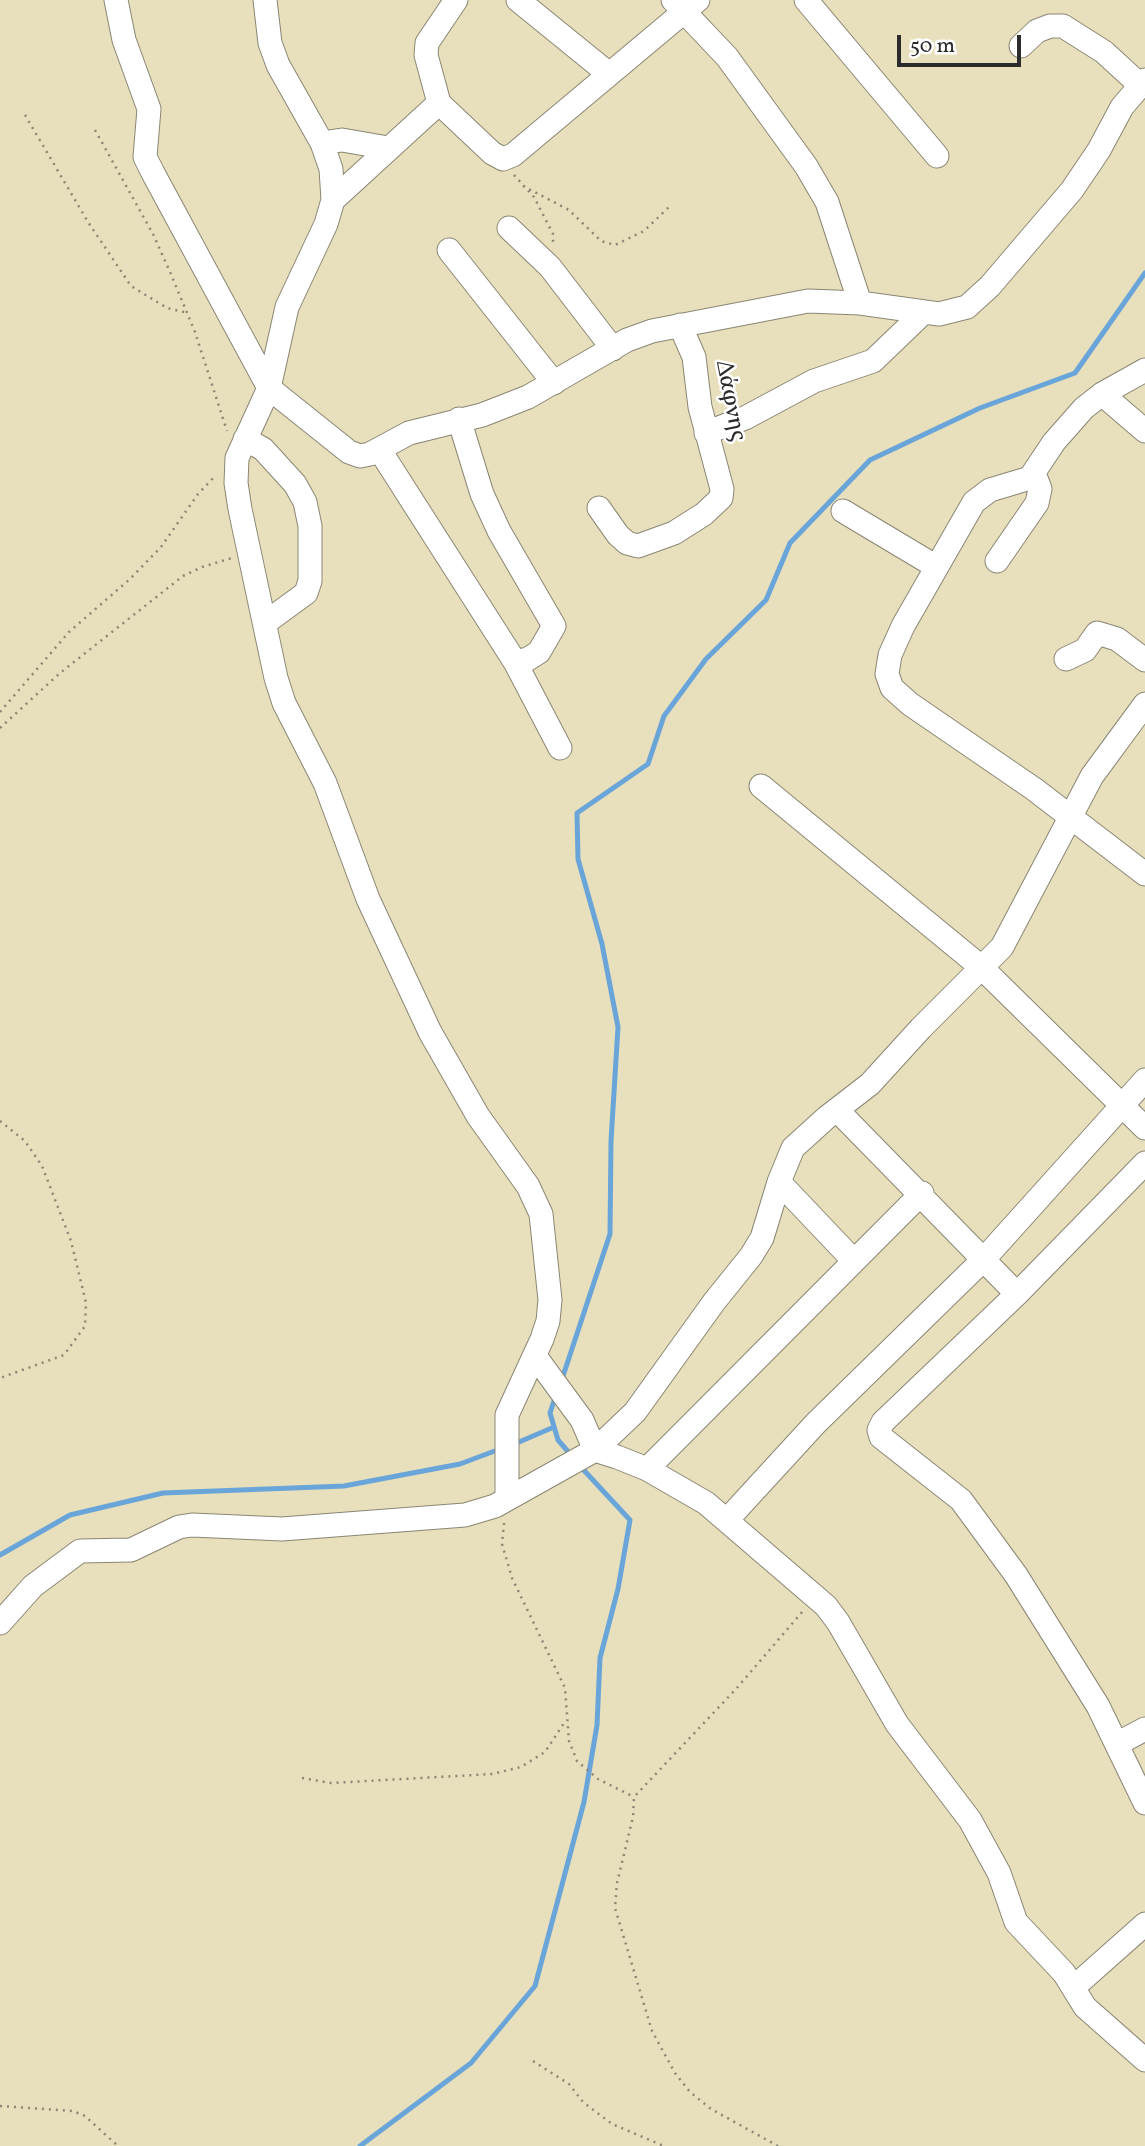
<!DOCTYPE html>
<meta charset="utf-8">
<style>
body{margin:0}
#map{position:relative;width:1145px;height:2146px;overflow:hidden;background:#e8e0bc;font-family:Vollkorn,serif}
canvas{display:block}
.scale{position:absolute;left:897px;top:35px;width:124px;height:32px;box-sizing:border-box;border:4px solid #2b2b2b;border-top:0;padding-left:9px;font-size:21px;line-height:24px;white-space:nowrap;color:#2b2b2b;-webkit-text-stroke:5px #fff;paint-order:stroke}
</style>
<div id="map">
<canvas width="1145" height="2146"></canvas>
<div class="scale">50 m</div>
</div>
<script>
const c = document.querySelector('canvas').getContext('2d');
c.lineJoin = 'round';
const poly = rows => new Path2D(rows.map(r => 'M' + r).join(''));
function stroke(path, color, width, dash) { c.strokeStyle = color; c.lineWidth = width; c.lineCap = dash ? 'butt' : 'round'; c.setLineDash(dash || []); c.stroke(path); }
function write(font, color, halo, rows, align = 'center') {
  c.font = font + ' Vollkorn,serif'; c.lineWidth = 5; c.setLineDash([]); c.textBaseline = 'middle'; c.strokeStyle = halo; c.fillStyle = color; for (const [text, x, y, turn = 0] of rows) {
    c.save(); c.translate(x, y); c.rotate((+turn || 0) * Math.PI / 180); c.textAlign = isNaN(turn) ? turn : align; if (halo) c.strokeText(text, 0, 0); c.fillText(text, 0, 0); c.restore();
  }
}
stroke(poly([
 [561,1382,610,1234,611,1141,618,1027,602,944,578,859,577,813,648,764,664,716,706,659,766,600,790,543,870,460,980,408,1075,373,1145,273],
 [556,1395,550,1413,558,1440,571,1455],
 [512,1445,554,1427],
 [0,1555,70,1515,163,1493,344,1486,460,1464,500,1449],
 [360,2146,471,2063,535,1986,584,1802,597,1725,600,1658,618,1589,630,1520,579,1465]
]), '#6aa5da', 5);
const minor = poly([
 [116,0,124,40,149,109,145,157,153,173,269,388,349,452,360,456,370,454,409,433,482,415,528,397,627,340,652,331,808,301,860,303,939,314,967,307,990,286,1072,190,1099,150,1122,107,1145,80],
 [265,0,270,43,278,65,322,143,331,169,333,200,326,224,287,307,269,388,237,458,236,483,240,509,276,678,284,703,325,783,368,899,430,1032,478,1116,528,1186,541,1214,550,1300,548,1321,542,1339,507,1415,507,1499],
 [518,0,609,74],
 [673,0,727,57,806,166,827,202,860,303],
 [806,0,937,156],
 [1021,46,1037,31,1050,26,1063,26,1104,52,1140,85],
 [439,103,426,55,427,43,456,0],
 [322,143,342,140,388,148],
 [333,200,439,103,492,153,503,159,513,155,698,0],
 [509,228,550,267,613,349],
 [449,250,554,383],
 [1145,370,1102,394,1084,408,1054,442,1030,478,990,490,974,502,903,626,890,655,887,674,892,688,910,704,1034,789,1145,874],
 [1102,394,1145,431],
 [706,433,745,418,814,381,873,361,924,312],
 [245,439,263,449,295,484,305,502,310,526,310,581,306,593,265,623],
 [379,449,515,662,528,659,539,652,554,626,499,531,482,494,459,419],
 [599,508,618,535,627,543,638,546,674,533,704,514,721,498,722,489,700,407,694,357,680,325],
 [843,511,935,566],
 [997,561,1037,503,1040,489,1034,473],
 [1066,659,1085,650,1097,633,1117,639,1145,660],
 [515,662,560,748],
 [761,786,981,967,1145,1128],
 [838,1111,1017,1294],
 [1145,1163,1017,1294,883,1422,879,1430,881,1437,961,1500,1016,1575,1098,1706,1145,1803],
 [779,1182,854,1261],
 [535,1356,582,1420,595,1450,635,1412,714,1302,751,1256,762,1238,779,1182,793,1148,826,1118,870,1084,921,1028,1002,947,1092,776,1145,704],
 [647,1469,922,1193],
 [727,1520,816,1423,984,1259,1145,1080],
 [0,1623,33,1586,80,1551,131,1550,179,1527,192,1525,282,1529,465,1515,495,1506,595,1450,617,1457,647,1469,706,1503,826,1606,838,1622,897,1724,970,1820,999,1873,1016,1922,1064,1973,1085,2007,1145,2060],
 [1117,1744,1145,1729],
 [1074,1987,1145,1924]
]);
stroke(minor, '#8a8674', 25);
stroke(poly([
 [25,115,88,222,131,286,167,308,188,313],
 [95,130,153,234,170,272,195,332,227,431],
 [514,175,534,197,553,234,553,243],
 [523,186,569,210,601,241,615,245,644,231,670,206],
 [0,712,69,632,130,579,161,547,198,494,216,475],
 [0,728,60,673,183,576,202,567,232,558],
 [0,1121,25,1141,42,1166,71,1241,86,1303,85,1326,64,1355,0,1378],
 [504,1523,502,1544,512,1578,565,1688,569,1741,577,1761,598,1779,634,1797],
 [302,1778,331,1783,492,1774,521,1767,545,1752,566,1720],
 [533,2061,569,2084,583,2102,612,2124,664,2146],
 [0,2106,73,2111,85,2116,118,2146],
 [778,2146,711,2109,690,2092,675,2073,652,2031,615,1908,617,1883,633,1817,634,1797,736,1689,803,1611]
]), '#8a8674', 2.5, [2, 5]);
stroke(minor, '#fff', 23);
write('24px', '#2b2b2b', '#fff', [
 ["Δάφνης",729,401,79]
]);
</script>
